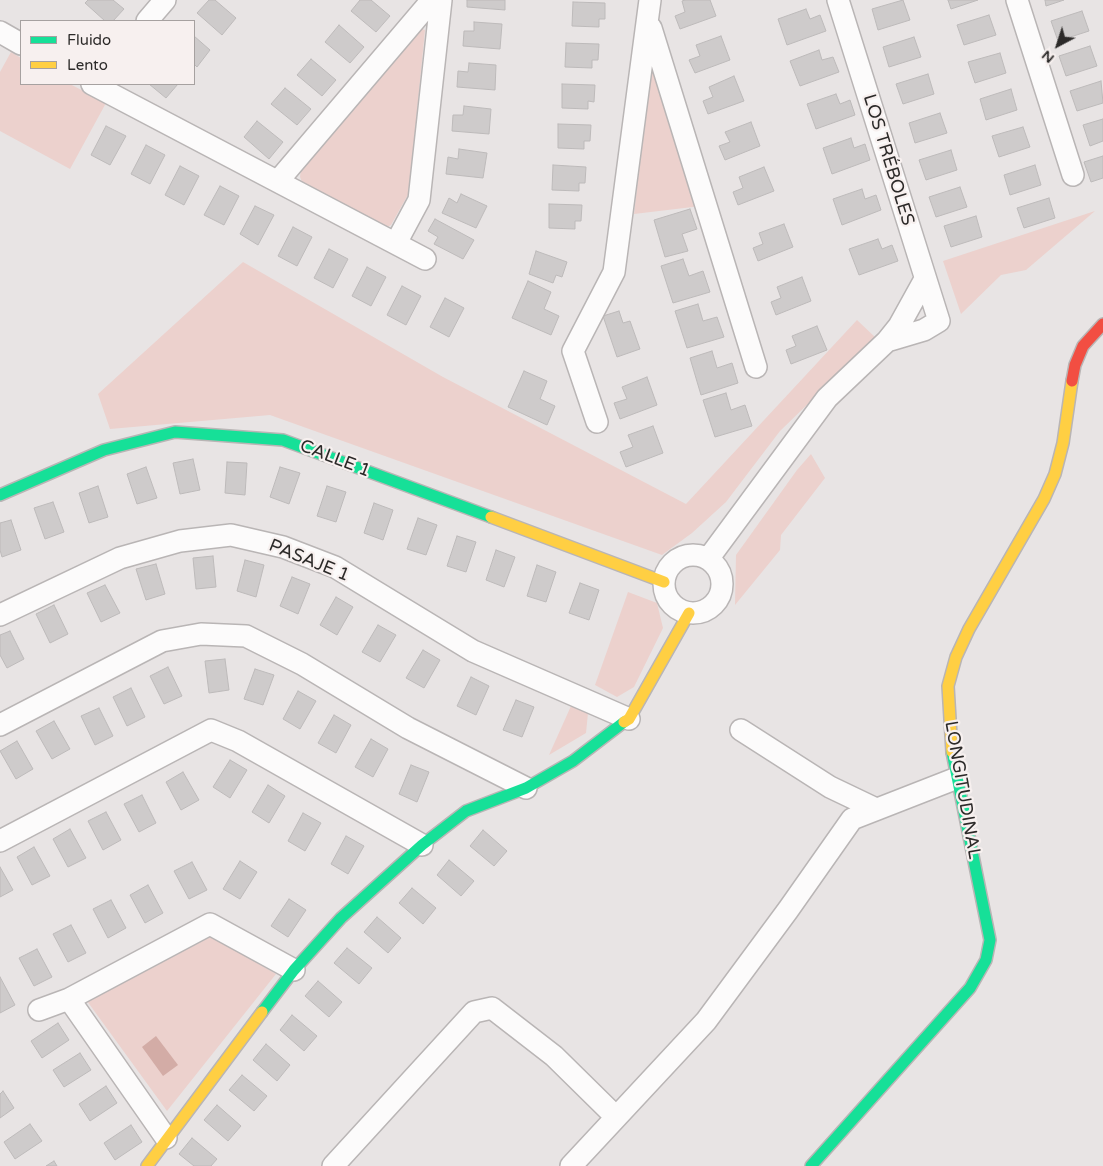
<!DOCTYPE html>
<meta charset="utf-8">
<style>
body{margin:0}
#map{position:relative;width:1103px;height:1166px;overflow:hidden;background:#e8e4e4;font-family:"Varela Round",sans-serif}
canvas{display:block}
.legend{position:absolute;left:20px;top:20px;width:175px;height:65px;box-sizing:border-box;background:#f7f0ef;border:1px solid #a6a1a0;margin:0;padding:6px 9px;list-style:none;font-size:15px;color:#2c2a29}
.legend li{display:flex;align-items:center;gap:10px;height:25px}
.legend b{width:25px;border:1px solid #a6a1a0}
.north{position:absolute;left:1033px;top:20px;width:50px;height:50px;-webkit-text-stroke:4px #f7f0ef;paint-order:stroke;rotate:220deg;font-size:14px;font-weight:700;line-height:20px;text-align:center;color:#2c2a29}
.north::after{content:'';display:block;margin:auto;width:18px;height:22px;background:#2c2a29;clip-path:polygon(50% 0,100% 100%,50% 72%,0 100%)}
</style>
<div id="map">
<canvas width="1103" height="1166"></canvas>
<ul class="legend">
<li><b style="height:6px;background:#16e098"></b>Fluido</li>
<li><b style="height:6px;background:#ffcf43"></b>Lento</li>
</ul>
<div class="north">N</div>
</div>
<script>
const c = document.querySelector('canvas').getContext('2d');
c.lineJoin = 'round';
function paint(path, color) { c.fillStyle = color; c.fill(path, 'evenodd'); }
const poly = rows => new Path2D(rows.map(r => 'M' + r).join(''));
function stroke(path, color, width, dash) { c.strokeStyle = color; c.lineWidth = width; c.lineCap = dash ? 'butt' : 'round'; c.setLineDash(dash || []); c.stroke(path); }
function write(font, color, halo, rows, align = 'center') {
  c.font = font + ' "Varela Round",sans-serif'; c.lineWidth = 4.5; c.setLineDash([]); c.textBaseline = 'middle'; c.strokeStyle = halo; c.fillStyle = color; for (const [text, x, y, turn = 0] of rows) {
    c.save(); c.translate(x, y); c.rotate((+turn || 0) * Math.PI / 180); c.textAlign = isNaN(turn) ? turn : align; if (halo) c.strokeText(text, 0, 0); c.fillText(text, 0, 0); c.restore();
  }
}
paint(poly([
 [419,28,425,30,409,193,391,225,384,229,302,182,300,177,301,169],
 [11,52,21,58,21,84,70,84,106,103,70,169,0,131,0,72],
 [652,55,701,206,634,214],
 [1095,211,1026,270,1001,275,961,314,943,261],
 [243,262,443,377,686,504,857,320,876,338,780,431,726,502,692,533,662,555,270,415,110,429,98,394],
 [811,454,825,478,781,535,780,550,735,605,736,555,797,470],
 [628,592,657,603,663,628,634,687,617,697,595,685],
 [571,706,588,713,586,733,549,755],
 [212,936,276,974,167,1111,87,1001]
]), '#ecd1cd');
paint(poly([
 [156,1036,178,1065,163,1076,142,1047]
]), '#d3aca6');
const building = poly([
 [88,0,113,0,124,9,113,21,105,21,85,3,88,0],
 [209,0,215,0,236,18,222,35,197,13,209,0],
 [360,0,371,0,390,16,376,32,351,11,360,0],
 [467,0,505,0,505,10,467,7,467,0],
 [685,0,710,0,716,16,680,29,675,16,685,12,682,1,685,0],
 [903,0,910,20,878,30,872,9,903,0],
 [948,0,978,0,951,9,948,0],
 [1045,0,1064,0,1046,6,1045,0],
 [573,2,605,3,605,19,599,19,599,27,572,26,573,2],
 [806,9,810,19,820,15,826,31,787,45,778,19,806,9],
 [1082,11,1089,31,1058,41,1051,21,1082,11],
 [989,15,996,35,964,45,957,25,989,15],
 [474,22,502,24,500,49,463,46,464,31,474,31,474,22],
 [339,25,364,47,350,63,325,42,339,25],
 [194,36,210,50,197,67,194,64,194,36],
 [721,36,730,60,695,73,689,60,700,56,696,45,721,36],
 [914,37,921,57,889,67,883,47,914,37],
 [566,43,599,44,598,60,592,60,592,68,565,67,566,43],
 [1090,46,1097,66,1066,76,1059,56,1090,46],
 [819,50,822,60,833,57,839,72,800,86,790,61,819,50],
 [1000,53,1006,73,975,83,968,62,1000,53],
 [311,59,336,80,322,96,297,75,311,59],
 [469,63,496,65,495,90,457,87,458,71,468,72,469,63],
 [928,74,934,94,903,104,896,84,928,74],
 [734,76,744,101,708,114,703,101,713,97,709,87,734,76],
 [1101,81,1103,103,1077,111,1070,91,1101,81],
 [149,84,178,84,166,98,149,84],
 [562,84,595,85,594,102,588,101,588,109,562,108,562,84],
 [285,88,311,109,297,125,271,104,285,88],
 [1011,89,1017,110,986,120,980,99,1011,89],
 [836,94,840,104,850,100,855,115,816,129,807,104,836,94],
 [464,106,491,109,489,134,452,131,453,115,463,115,464,106],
 [940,113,947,133,915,143,909,123,940,113],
 [1103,119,1103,141,1090,146,1083,125,1103,119],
 [257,121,283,142,269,159,244,137,257,121],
 [751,122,760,146,725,160,719,146,730,142,725,132,751,122],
 [558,124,591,125,590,141,584,141,584,149,558,148,558,124],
 [106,126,126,136,110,165,91,155,106,126],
 [1023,127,1030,147,999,157,992,136,1023,127],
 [851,138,854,148,865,144,870,160,832,174,823,148,851,138],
 [146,145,165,155,150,184,131,174,146,145],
 [459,149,487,153,483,178,446,174,448,157,458,159,459,149],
 [951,150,957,170,926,180,919,160,951,150],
 [1103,156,1103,178,1091,182,1084,162,1103,156],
 [553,165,586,167,585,183,579,183,579,191,552,190,553,165],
 [1035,165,1041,185,1010,195,1004,175,1035,165],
 [180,166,199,176,184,205,165,195,180,166],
 [764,167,774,191,738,205,733,192,743,188,739,177,764,167],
 [220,186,239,196,224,225,204,215,220,186],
 [960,187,967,207,936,217,929,197,960,187],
 [862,189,865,199,876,195,881,210,842,225,833,199,862,189],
 [461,194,487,206,476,228,442,213,449,198,457,203,461,194],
 [1049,198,1055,218,1024,228,1017,208,1049,198],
 [549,204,582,205,581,221,575,221,575,229,549,228,549,204],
 [255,206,274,215,258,245,240,234,255,206],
 [690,209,697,229,682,234,688,251,665,257,654,220,690,209],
 [976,216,982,237,951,247,944,226,976,216],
 [435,219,474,240,463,259,434,244,438,237,428,231,435,219],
 [784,224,793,247,758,261,753,248,763,244,759,233,784,224],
 [293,227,312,237,297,266,278,256,293,227],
 [878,239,882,249,892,245,898,261,859,275,849,249,878,239],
 [329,249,348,259,333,288,314,278,329,249],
 [536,251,567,262,562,277,556,275,553,283,529,274,536,251],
 [683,259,689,276,703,271,710,292,673,303,661,266,683,259],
 [367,267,386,277,371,306,352,296,367,267],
 [802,277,811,301,776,315,771,302,781,298,777,287,802,277],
 [528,281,551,292,544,309,559,316,551,335,512,318,528,281],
 [402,286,421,296,406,325,387,315,402,286],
 [445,298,464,308,449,337,430,327,445,298],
 [698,304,703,321,717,317,724,337,687,348,675,311,698,304],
 [619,311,623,323,630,321,640,349,617,357,603,316,619,311],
 [817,326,827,350,791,364,786,350,796,346,792,336,817,326],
 [712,351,717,368,732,363,738,383,701,395,690,358,712,351],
 [524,371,547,381,540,399,555,406,547,425,508,407,524,371],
 [647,377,657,405,620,419,614,403,627,399,622,387,647,377],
 [726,393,731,410,745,405,752,426,715,437,703,400,726,393],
 [653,426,663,453,626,467,620,452,633,447,628,435,653,426],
 [193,459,200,490,180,494,173,463,193,459],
 [227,462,247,463,245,495,225,493,227,462],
 [146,467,157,498,137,504,127,474,146,467],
 [280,467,300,473,289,504,270,497,280,467],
 [98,486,108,517,89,523,79,493,98,486],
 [327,486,346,492,336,522,317,516,327,486],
 [53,502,64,532,45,539,34,508,53,502],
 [374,503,393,510,383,540,364,533,374,503],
 [418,518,437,525,426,555,407,549,418,518],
 [11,520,21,550,2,557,0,550,0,523,11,520],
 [457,536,476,542,466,572,447,566,457,536],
 [496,550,515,557,504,587,486,580,496,550],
 [213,556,216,587,196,589,193,558,213,556],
 [245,560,264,565,256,597,237,591,245,560],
 [156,564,165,594,146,600,136,569,156,564],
 [537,565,556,572,546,602,527,596,537,565],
 [292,577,310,584,298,614,280,606,292,577],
 [580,583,599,590,589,620,569,613,580,583],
 [105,585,120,613,101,622,87,593,105,585],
 [336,597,353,607,337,635,320,625,336,597],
 [54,605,68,634,50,643,36,614,54,605],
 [378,625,396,635,380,662,362,652,378,625],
 [10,631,24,659,7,668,0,655,0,635,10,631],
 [423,650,440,660,424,688,406,678,423,650],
 [225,659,229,690,209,693,205,661,225,659],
 [168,667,182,696,164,704,150,676,168,667],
 [255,669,274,675,263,705,244,699,255,669],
 [471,677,489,686,476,715,457,706,471,677],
 [131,688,145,717,127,726,113,697,131,688],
 [298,691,316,701,300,729,283,719,298,691],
 [516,700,534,707,522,737,503,730,516,700],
 [99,708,113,736,95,745,81,716,99,708],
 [334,715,351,725,336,753,318,743,334,715],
 [54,721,70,749,52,759,36,731,54,721],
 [371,739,388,749,373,777,355,767,371,739],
 [17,741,33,769,16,779,0,751,17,741],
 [230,760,247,770,230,798,213,787,230,760],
 [411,765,429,772,417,802,399,794,411,765],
 [183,772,199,800,181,810,166,782,183,772],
 [268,785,285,796,269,823,252,812,268,785],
 [142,795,156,823,139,832,124,804,142,795],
 [106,812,121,840,103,850,88,821,106,812],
 [303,813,321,823,305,851,288,841,303,813],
 [70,829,86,858,68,867,53,839,70,829],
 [483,830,507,851,494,866,470,846,483,830],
 [346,836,364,846,348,874,331,864,346,836],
 [34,847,50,876,32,885,17,857,34,847],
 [449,860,474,881,461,896,437,875,449,860],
 [240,861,257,872,240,899,223,889,240,861],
 [192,862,207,890,189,899,174,871,192,862],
 [0,867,13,890,0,897,0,867],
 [148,885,163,913,145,923,130,895,148,885],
 [412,888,436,908,423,924,399,903,412,888],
 [289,899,306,910,288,937,271,926,289,899],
 [111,900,126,928,108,938,93,909,111,900],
 [377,917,401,938,388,953,364,932,377,917],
 [71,925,86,953,68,962,53,934,71,925],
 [347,948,372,968,359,984,334,963,347,948],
 [37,949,52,977,34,986,19,958,37,949],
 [0,977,15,1005,0,1013,0,977],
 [318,981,342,1002,329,1017,305,996,318,981],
 [292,1015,317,1036,304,1051,280,1030,292,1015],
 [58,1023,69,1040,42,1058,31,1041,58,1023],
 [266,1044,290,1065,277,1081,253,1060,266,1044],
 [80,1053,91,1070,64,1087,53,1070,80,1053],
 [242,1075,267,1096,254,1111,229,1090,242,1075],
 [106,1086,117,1103,90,1121,79,1104,106,1086],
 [3,1091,14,1108,0,1118,0,1094,3,1091],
 [217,1105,241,1126,228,1141,204,1120,217,1105],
 [30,1124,42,1141,15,1159,4,1142,30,1124],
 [131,1125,142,1142,115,1160,104,1143,131,1125],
 [192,1138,217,1159,211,1166,194,1166,179,1154,192,1138],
 [54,1161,57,1166,46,1166,54,1161]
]);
paint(building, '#cecbcb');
stroke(building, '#bdbaba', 1);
const street = poly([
 [838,0,939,321,924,330,887,341],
 [1017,0,1073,175],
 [147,21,165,0],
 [651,28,756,367],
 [0,32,21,44],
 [92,84,425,259],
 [278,181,432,0],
 [396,243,419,200,441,0],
 [597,422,573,351,614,272,650,0],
 '664 584a29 29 0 1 1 58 0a29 29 0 1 1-58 0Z',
 [708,559,827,398,887,341,899,326,925,279],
 [0,615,120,558,180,541,231,535,283,547,335,567,473,651,629,719],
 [0,725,162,641,201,634,246,636,302,664,408,728,526,788],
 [741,730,830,787,876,809],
 [0,841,211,730,238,741,422,845],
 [69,999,166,1138],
 [39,1010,69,999,210,924,294,970],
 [333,1166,474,1012,492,1008,554,1056,616,1117],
 [571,1166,706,1021,788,910,852,819,957,778]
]);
const fast = poly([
 [0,495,104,450,175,432,283,440,491,517],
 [262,1012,294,970,341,918,422,845,466,811,526,788,573,761,624,722],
 [811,1166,970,988,986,960,990,940,952,752]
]);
const slow = poly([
 [491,517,664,582],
 [624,722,629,719,689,613],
 [952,752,948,686,956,657,969,629,1044,499,1055,474,1063,443,1072,381],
 [147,1166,262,1012]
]);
const jam = poly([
 [1072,381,1075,365,1083,346,1103,324]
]);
stroke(street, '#b9b5b5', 24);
stroke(fast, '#b9b5b5', 14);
stroke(slow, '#b9b5b5', 14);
stroke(jam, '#b9b5b5', 14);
stroke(street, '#fcfbfb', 21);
stroke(fast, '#16e098', 11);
stroke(slow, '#ffcf43', 11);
stroke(jam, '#f24e42', 11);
write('18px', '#2c2a29', '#f7f0ef', [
 ["LOS TRÉBOLES",888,160,73],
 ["CALLE 1",335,459,21],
 ["PASAJE 1",309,561,22],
 ["LONGITUDINAL",962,790,80]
]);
</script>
